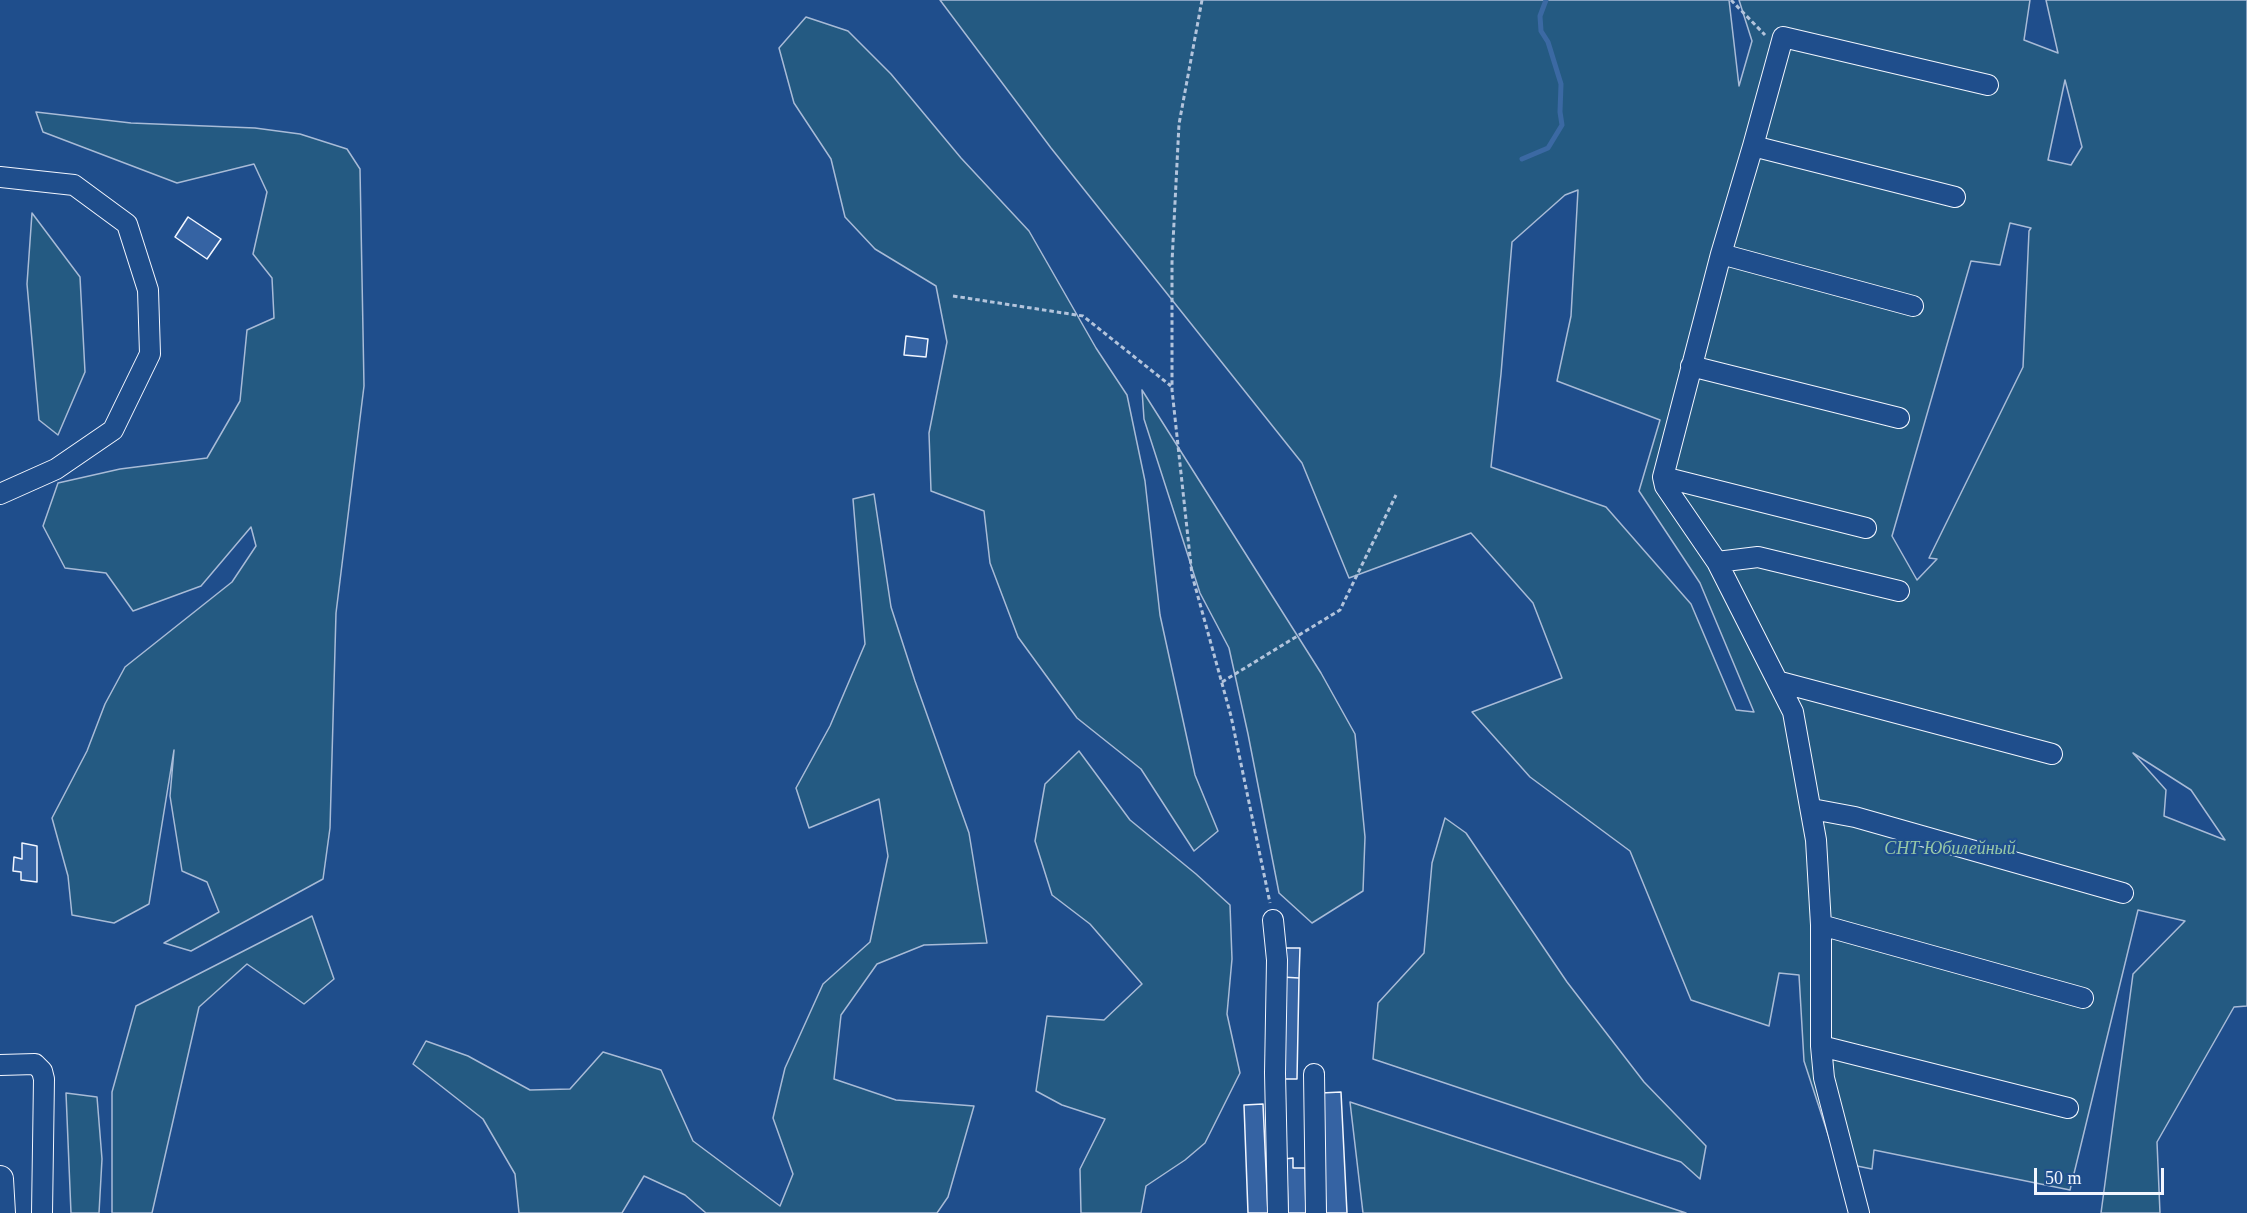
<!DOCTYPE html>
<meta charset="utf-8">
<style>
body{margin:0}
#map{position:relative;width:2247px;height:1213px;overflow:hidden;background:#1f4e8c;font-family:Georgia,serif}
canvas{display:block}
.scale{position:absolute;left:2034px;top:1168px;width:130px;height:27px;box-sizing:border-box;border:3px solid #f2f6ff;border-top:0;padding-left:8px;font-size:18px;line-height:21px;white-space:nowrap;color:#f2f6ff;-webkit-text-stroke:4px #1f4e8c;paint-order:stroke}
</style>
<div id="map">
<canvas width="2247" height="1213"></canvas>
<div class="scale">50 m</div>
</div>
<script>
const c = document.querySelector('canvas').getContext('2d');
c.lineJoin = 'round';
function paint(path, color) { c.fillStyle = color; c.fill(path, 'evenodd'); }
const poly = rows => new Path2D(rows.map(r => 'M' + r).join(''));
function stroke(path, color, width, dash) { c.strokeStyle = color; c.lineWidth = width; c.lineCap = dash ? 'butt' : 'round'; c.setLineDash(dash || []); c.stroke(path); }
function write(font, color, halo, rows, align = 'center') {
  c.font = font + ' Georgia,serif'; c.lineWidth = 4.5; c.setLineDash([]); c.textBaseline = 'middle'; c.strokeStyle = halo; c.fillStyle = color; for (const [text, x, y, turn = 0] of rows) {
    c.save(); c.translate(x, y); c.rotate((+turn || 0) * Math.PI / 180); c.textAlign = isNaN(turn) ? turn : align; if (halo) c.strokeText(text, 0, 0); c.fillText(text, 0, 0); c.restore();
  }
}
const green = poly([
 [940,0,1729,0,1739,86,1752,41,1739,0,2030,0,2024,40,2058,53,2046,0,2247,0,2247,1006,2234,1007,2157,1142,2160,1213,2101,1213,2133,974,2185,921,2138,910,2070,1190,1874,1150,1872,1169,1837,1162,1804,1061,1799,975,1779,973,1769,1026,1691,1000,1630,851,1530,777,1472,712,1562,678,1533,603,1471,533,1349,578,1302,463,1051,148,940,0],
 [2065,80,2082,147,2071,165,2048,160,2065,80],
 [1578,190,1571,316,1557,381,1660,420,1639,491,1700,583,1754,712,1736,710,1691,604,1606,507,1491,467,1501,374,1512,242,1565,195,1578,190],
 [2010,223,2031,228,2029,231,2023,367,1929,558,1937,559,1917,580,1892,536,1971,261,2000,265,2010,223],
 [2133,753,2191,790,2225,840,2164,816,2166,790,2133,753],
 [806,17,848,31,891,74,961,158,1029,231,1096,348,1127,395,1145,481,1160,615,1195,775,1218,831,1194,851,1141,769,1077,718,1018,637,990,563,984,511,931,491,929,433,947,342,936,286,875,249,845,217,831,159,794,103,779,48,806,17],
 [36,112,131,123,255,128,300,134,347,149,360,169,364,386,336,613,330,828,323,879,191,951,164,943,219,912,207,882,182,871,170,796,174,750,149,904,114,923,72,915,68,876,52,818,87,751,105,704,125,667,232,582,256,546,251,527,201,586,133,611,106,573,65,568,43,526,58,483,120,469,207,458,240,401,247,330,274,318,272,278,253,254,267,192,254,164,177,183,43,132,36,112],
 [32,213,80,277,85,372,58,435,39,420,27,284,32,213],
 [1142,390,1321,673,1355,734,1365,837,1363,891,1312,923,1279,893,1248,734,1229,648,1200,593,1144,419,1142,390],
 [874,494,891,607,915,681,969,833,987,943,924,945,877,964,841,1015,834,1079,896,1100,974,1106,948,1197,937,1213,706,1213,685,1195,644,1176,622,1213,519,1213,515,1174,483,1119,413,1064,426,1041,468,1056,530,1090,570,1089,603,1052,661,1070,693,1141,780,1206,793,1174,773,1118,785,1068,823,984,870,942,888,856,879,799,809,828,796,788,830,726,865,644,853,499,874,494],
 [1079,751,1130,820,1196,874,1230,905,1232,959,1227,1014,1240,1073,1205,1143,1185,1160,1146,1186,1141,1213,1081,1213,1080,1169,1105,1119,1062,1105,1036,1091,1047,1016,1104,1020,1142,984,1090,924,1052,895,1035,841,1045,784,1079,751],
 [1445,818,1466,833,1567,982,1644,1082,1706,1146,1700,1179,1681,1162,1373,1059,1378,1003,1424,953,1432,863,1445,818],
 [312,916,334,979,304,1004,247,964,199,1007,152,1213,112,1213,112,1092,136,1006,312,916],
 [66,1093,97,1097,102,1159,99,1213,71,1213,66,1093],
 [1350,1102,1686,1213,1363,1213,1350,1102]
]);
paint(green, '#245a82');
stroke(green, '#a8bbd7', 1.5);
stroke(poly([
 [1522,159,1548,148,1562,125,1560,112,1561,84,1548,42,1541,31,1540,16,1546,0]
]), '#3b69a3', 5);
const building = poly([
 [188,217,221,239,207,259,175,237,188,217],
 [906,336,928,339,926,357,904,355,906,336],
 [22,843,37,846,37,882,21,880,21,872,13,871,14,857,22,859,22,843],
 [1283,948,1300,948,1299,978,1282,977,1283,948],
 [1282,977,1299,978,1297,1079,1281,1079,1282,977],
 [1341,1092,1347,1213,1326,1213,1321,1093,1341,1092],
 [1263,1104,1268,1213,1248,1213,1244,1105,1263,1104],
 [1293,1158,1293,1168,1305,1168,1306,1213,1288,1213,1287,1175,1284,1175,1284,1159,1293,1158]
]);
paint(building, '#3563a3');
stroke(building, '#f2f6ff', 1.5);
const minor = poly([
 [1753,146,1955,197],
 [0,177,74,185,127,224,148,290,150,354,113,430,56,469,0,494],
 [1721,254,1913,306],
 [1691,366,1899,418],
 [1663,477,1866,528],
 [1717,562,1758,557,1899,591],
 [1780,682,2052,754],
 [1812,809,1855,817,2123,893],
 [1273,920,1277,960,1275,1073,1278,1213],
 [1821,925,2083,998],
 [1821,1046,2068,1108],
 [0,1065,35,1064,42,1071,44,1079,42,1213],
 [1314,1074,1316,1213],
 [1859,1213,1824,1078,1821,1046,1821,925,1816,840,1793,712,1717,562,1665,486,1663,477,1721,254,1753,146,1783,37,1988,85]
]);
const major = poly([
 [0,1179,2,1213]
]);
stroke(minor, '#f2f6ff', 22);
stroke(major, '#f2f6ff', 28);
stroke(poly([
 [1202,0,1179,124,1172,262,1172,390,1192,575,1231,716,1270,903],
 [1731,0,1765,35],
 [953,296,1083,316,1171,386],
 [1222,682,1340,610,1396,495]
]), '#b3c4dc', 3, [4.5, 3]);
stroke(minor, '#1f4e8c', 20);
stroke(major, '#1f4e8c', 26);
write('italic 18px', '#97c8a6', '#1f4e8c', [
 ["СНТ Юбилейный",1950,849]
]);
</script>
